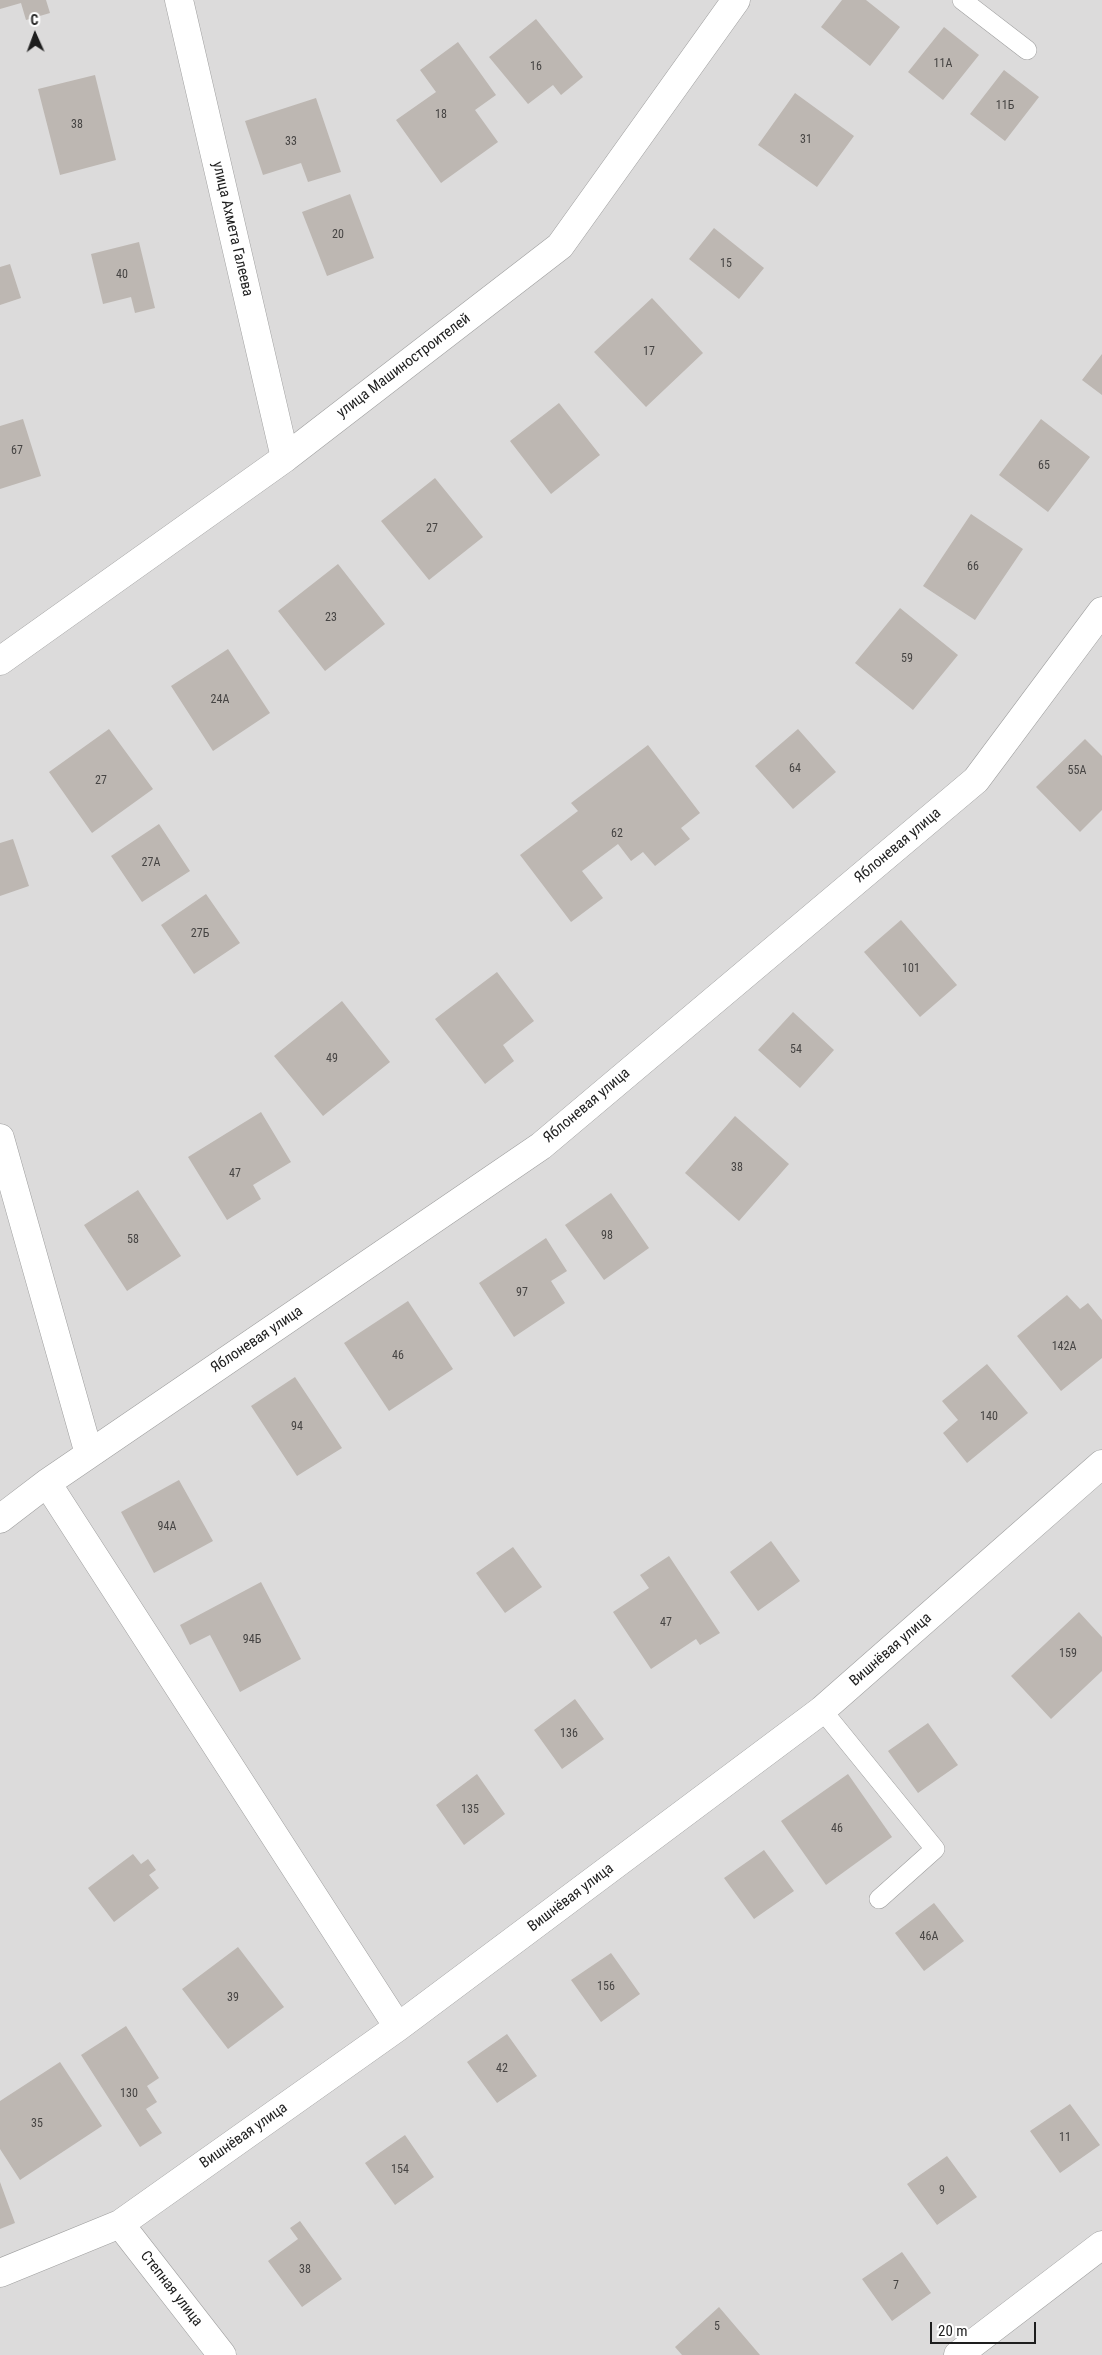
<!DOCTYPE html>
<meta charset="utf-8">
<style>
body{margin:0}
#map{position:relative;width:1102px;height:2355px;overflow:hidden;background:#edebe5;font-family:"Roboto Condensed",sans-serif}
canvas{display:block}
.north{position:absolute;left:10px;top:10px;width:50px;height:50px;-webkit-text-stroke:4px #fff;paint-order:stroke;rotate:358deg;font-size:14px;font-weight:700;line-height:20px;text-align:center;color:#1e1e1e}
.north::after{content:'';display:block;margin:auto;width:18px;height:22px;background:#1e1e1e;clip-path:polygon(50% 0,100% 100%,50% 72%,0 100%)}
.scale{position:absolute;left:930px;top:2322px;width:106px;height:22px;box-sizing:border-box;border:2px solid #1e1e1e;border-top:0;padding-left:6px;font-size:15px;line-height:18px;white-space:nowrap;color:#1e1e1e;-webkit-text-stroke:4px #fff;paint-order:stroke}
</style>
<div id="map">
<canvas width="1102" height="2355"></canvas>
<div class="north">С</div>
<div class="scale">20 m</div>
</div>
<script>
const c = document.querySelector('canvas').getContext('2d');
c.lineJoin = 'round';
function paint(path, color) { c.fillStyle = color; c.fill(path, 'evenodd'); }
const poly = rows => new Path2D(rows.map(r => 'M' + r).join(''));
function stroke(path, color, width, dash) { c.strokeStyle = color; c.lineWidth = width; c.lineCap = dash ? 'butt' : 'round'; c.setLineDash(dash || []); c.stroke(path); }
function write(font, color, halo, rows, align = 'center') {
  c.font = font + ' "Roboto Condensed",sans-serif'; c.lineWidth = 4; c.setLineDash([]); c.textBaseline = 'middle'; c.strokeStyle = halo; c.fillStyle = color; for (const [text, x, y, turn = 0] of rows) {
    c.save(); c.translate(x, y); c.rotate((+turn || 0) * Math.PI / 180); c.textAlign = isNaN(turn) ? turn : align; if (halo) c.strokeText(text, 0, 0); c.fillText(text, 0, 0); c.restore();
  }
}
paint(poly([
 [0,0,1102,0,1102,2355,0,2355]
]), '#dcdbdb');
paint(poly([
 [0,0,46,0,50,13,26,20,21,3,0,9],
 [842,0,866,0,900,27,870,66,821,27],
 [536,19,583,77,561,95,553,85,528,104,489,57],
 [944,27,979,55,943,100,908,72],
 [458,42,496,95,475,110,498,142,441,183,396,120,436,92,420,70],
 [1004,70,1039,97,1005,141,970,114],
 [95,75,116,160,60,175,38,89],
 [795,93,854,136,817,187,758,145],
 [316,98,341,172,308,182,301,163,263,175,245,121],
 [350,194,374,258,327,276,302,212],
 [714,228,764,268,739,299,689,259],
 [139,242,155,308,135,313,131,297,103,304,91,254],
 [10,264,21,298,0,305,0,267],
 [652,298,703,353,646,407,594,352],
 [1102,354,1102,395,1082,380],
 [559,403,600,455,551,494,510,441],
 [23,419,41,476,0,489,0,426],
 [1041,419,1090,457,1048,512,999,475],
 [435,478,483,537,429,580,381,521],
 [971,514,1023,549,975,620,923,586],
 [338,564,385,624,325,671,278,611],
 [900,608,958,655,913,710,855,663],
 [228,649,270,713,213,751,171,686],
 [109,729,153,789,92,833,49,772],
 [798,729,836,772,793,809,755,766],
 [1085,739,1102,756,1102,810,1080,832,1036,787],
 [648,745,700,813,681,828,690,839,655,866,643,852,631,861,618,844,582,871,603,898,571,922,520,855,578,811,571,803],
 [159,824,190,871,142,902,111,856],
 [13,839,29,886,0,896,0,843],
 [206,894,240,943,194,974,161,925],
 [901,920,957,985,920,1017,864,952],
 [497,972,534,1021,503,1045,514,1061,485,1084,435,1019],
 [342,1001,390,1062,323,1116,274,1056],
 [793,1012,834,1050,800,1088,758,1050],
 [261,1112,291,1162,253,1185,261,1199,227,1220,188,1157],
 [735,1116,789,1164,739,1221,685,1173],
 [138,1190,181,1256,127,1291,84,1225],
 [611,1193,649,1248,604,1280,565,1225],
 [546,1238,567,1271,551,1281,565,1303,514,1337,479,1283],
 [1067,1295,1080,1309,1088,1303,1102,1320,1102,1358,1061,1391,1017,1336],
 [408,1301,453,1369,389,1411,344,1343],
 [987,1364,1028,1413,967,1463,943,1433,958,1420,942,1401],
 [295,1377,342,1448,297,1476,251,1406],
 [179,1480,213,1541,154,1573,121,1512],
 [771,1541,800,1581,758,1611,730,1572],
 [513,1547,542,1587,505,1613,476,1573],
 [669,1556,720,1633,700,1645,696,1639,651,1669,613,1612,649,1588,640,1575],
 [261,1582,301,1659,240,1692,210,1635,190,1645,180,1625],
 [1079,1612,1102,1637,1102,1671,1051,1719,1011,1676],
 [575,1699,604,1739,562,1769,534,1730],
 [928,1723,958,1765,918,1793,888,1751],
 [477,1774,505,1814,464,1845,436,1805],
 [848,1774,892,1837,826,1885,781,1821],
 [764,1850,794,1891,754,1919,724,1878],
 [133,1854,141,1864,148,1859,156,1870,149,1875,159,1888,114,1922,88,1888],
 [934,1903,964,1941,924,1971,895,1933],
 [238,1947,284,2007,228,2049,182,1989],
 [611,1953,640,1994,601,2022,571,1980],
 [126,2026,159,2078,147,2086,157,2102,146,2109,162,2133,140,2147,81,2055],
 [507,2034,537,2076,497,2103,467,2062],
 [60,2062,102,2126,20,2180,0,2149,0,2101],
 [1070,2104,1100,2145,1060,2173,1030,2131],
 [405,2135,434,2177,395,2205,365,2163],
 [947,2156,977,2197,937,2225,907,2184],
 [0,2182,15,2223,0,2229],
 [300,2221,342,2279,302,2307,268,2261,298,2239,290,2228],
 [902,2252,931,2293,892,2321,862,2279],
 [719,2307,760,2355,682,2355,675,2347]
]), '#bdb7b2');
const service = poly([
 [962,0,1027,50],
 [822,1710,935,1849,879,1899]
]);
const minor = poly([
 [179,0,285,458],
 [0,661,285,458,560,246,736,0],
 [0,1138,89,1454],
 [47,1483,398,2027],
 [0,1519,47,1483,541,1146,976,780,1102,611],
 [120,2224,222,2355],
 [0,2273,120,2224,398,2027,822,1710,1102,1464],
 [958,2355,1102,2245]
]);
stroke(service, '#9f9f9f', 20);
stroke(minor, '#9f9f9f', 29);
stroke(service, '#fff', 19);
stroke(minor, '#fff', 28);
write('12px', '#464443', null, [
 ["11А",943,64],
 ["16",536,67],
 ["11Б",1005,106],
 ["18",441,115],
 ["38",77,125],
 ["31",806,140],
 ["33",291,142],
 ["20",338,235],
 ["15",726,264],
 ["40",122,275],
 ["17",649,352],
 ["67",17,451],
 ["65",1044,466],
 ["27",432,529],
 ["66",973,567],
 ["23",331,618],
 ["59",907,659],
 ["24А",220,700],
 ["64",795,769],
 ["55А",1077,771],
 ["27",101,781],
 ["62",617,834],
 ["27А",151,863],
 ["27Б",200,934],
 ["101",911,969],
 ["54",796,1050],
 ["49",332,1059],
 ["38",737,1168],
 ["47",235,1174],
 ["98",607,1236],
 ["58",133,1240],
 ["97",522,1293],
 ["142А",1064,1347],
 ["46",398,1356],
 ["140",989,1417],
 ["94",297,1427],
 ["94А",167,1527],
 ["47",666,1623],
 ["94Б",252,1640],
 ["159",1068,1654],
 ["136",569,1734],
 ["135",470,1810],
 ["46",837,1829],
 ["46А",929,1937],
 ["156",606,1987],
 ["39",233,1998],
 ["42",502,2069],
 ["130",129,2094],
 ["35",37,2124],
 ["11",1065,2138],
 ["154",400,2170],
 ["9",942,2191],
 ["38",305,2270],
 ["7",896,2286],
 ["5",717,2327]
]);
write('15px', '#1e1e1e', '#fff', [
 ["улица Ахмета Галеева",232,229,77],
 ["улица Машиностроителей",404,366,-37],
 ["Яблоневая улица",898,846,-40],
 ["Яблоневая улица",587,1106,-40],
 ["Яблоневая улица",257,1340,-34],
 ["Вишнёвая улица",891,1650,-41],
 ["Вишнёвая улица",571,1898,-37],
 ["Вишнёвая улица",244,2136,-35],
 ["Степная улица",171,2289,52]
]);
</script>
